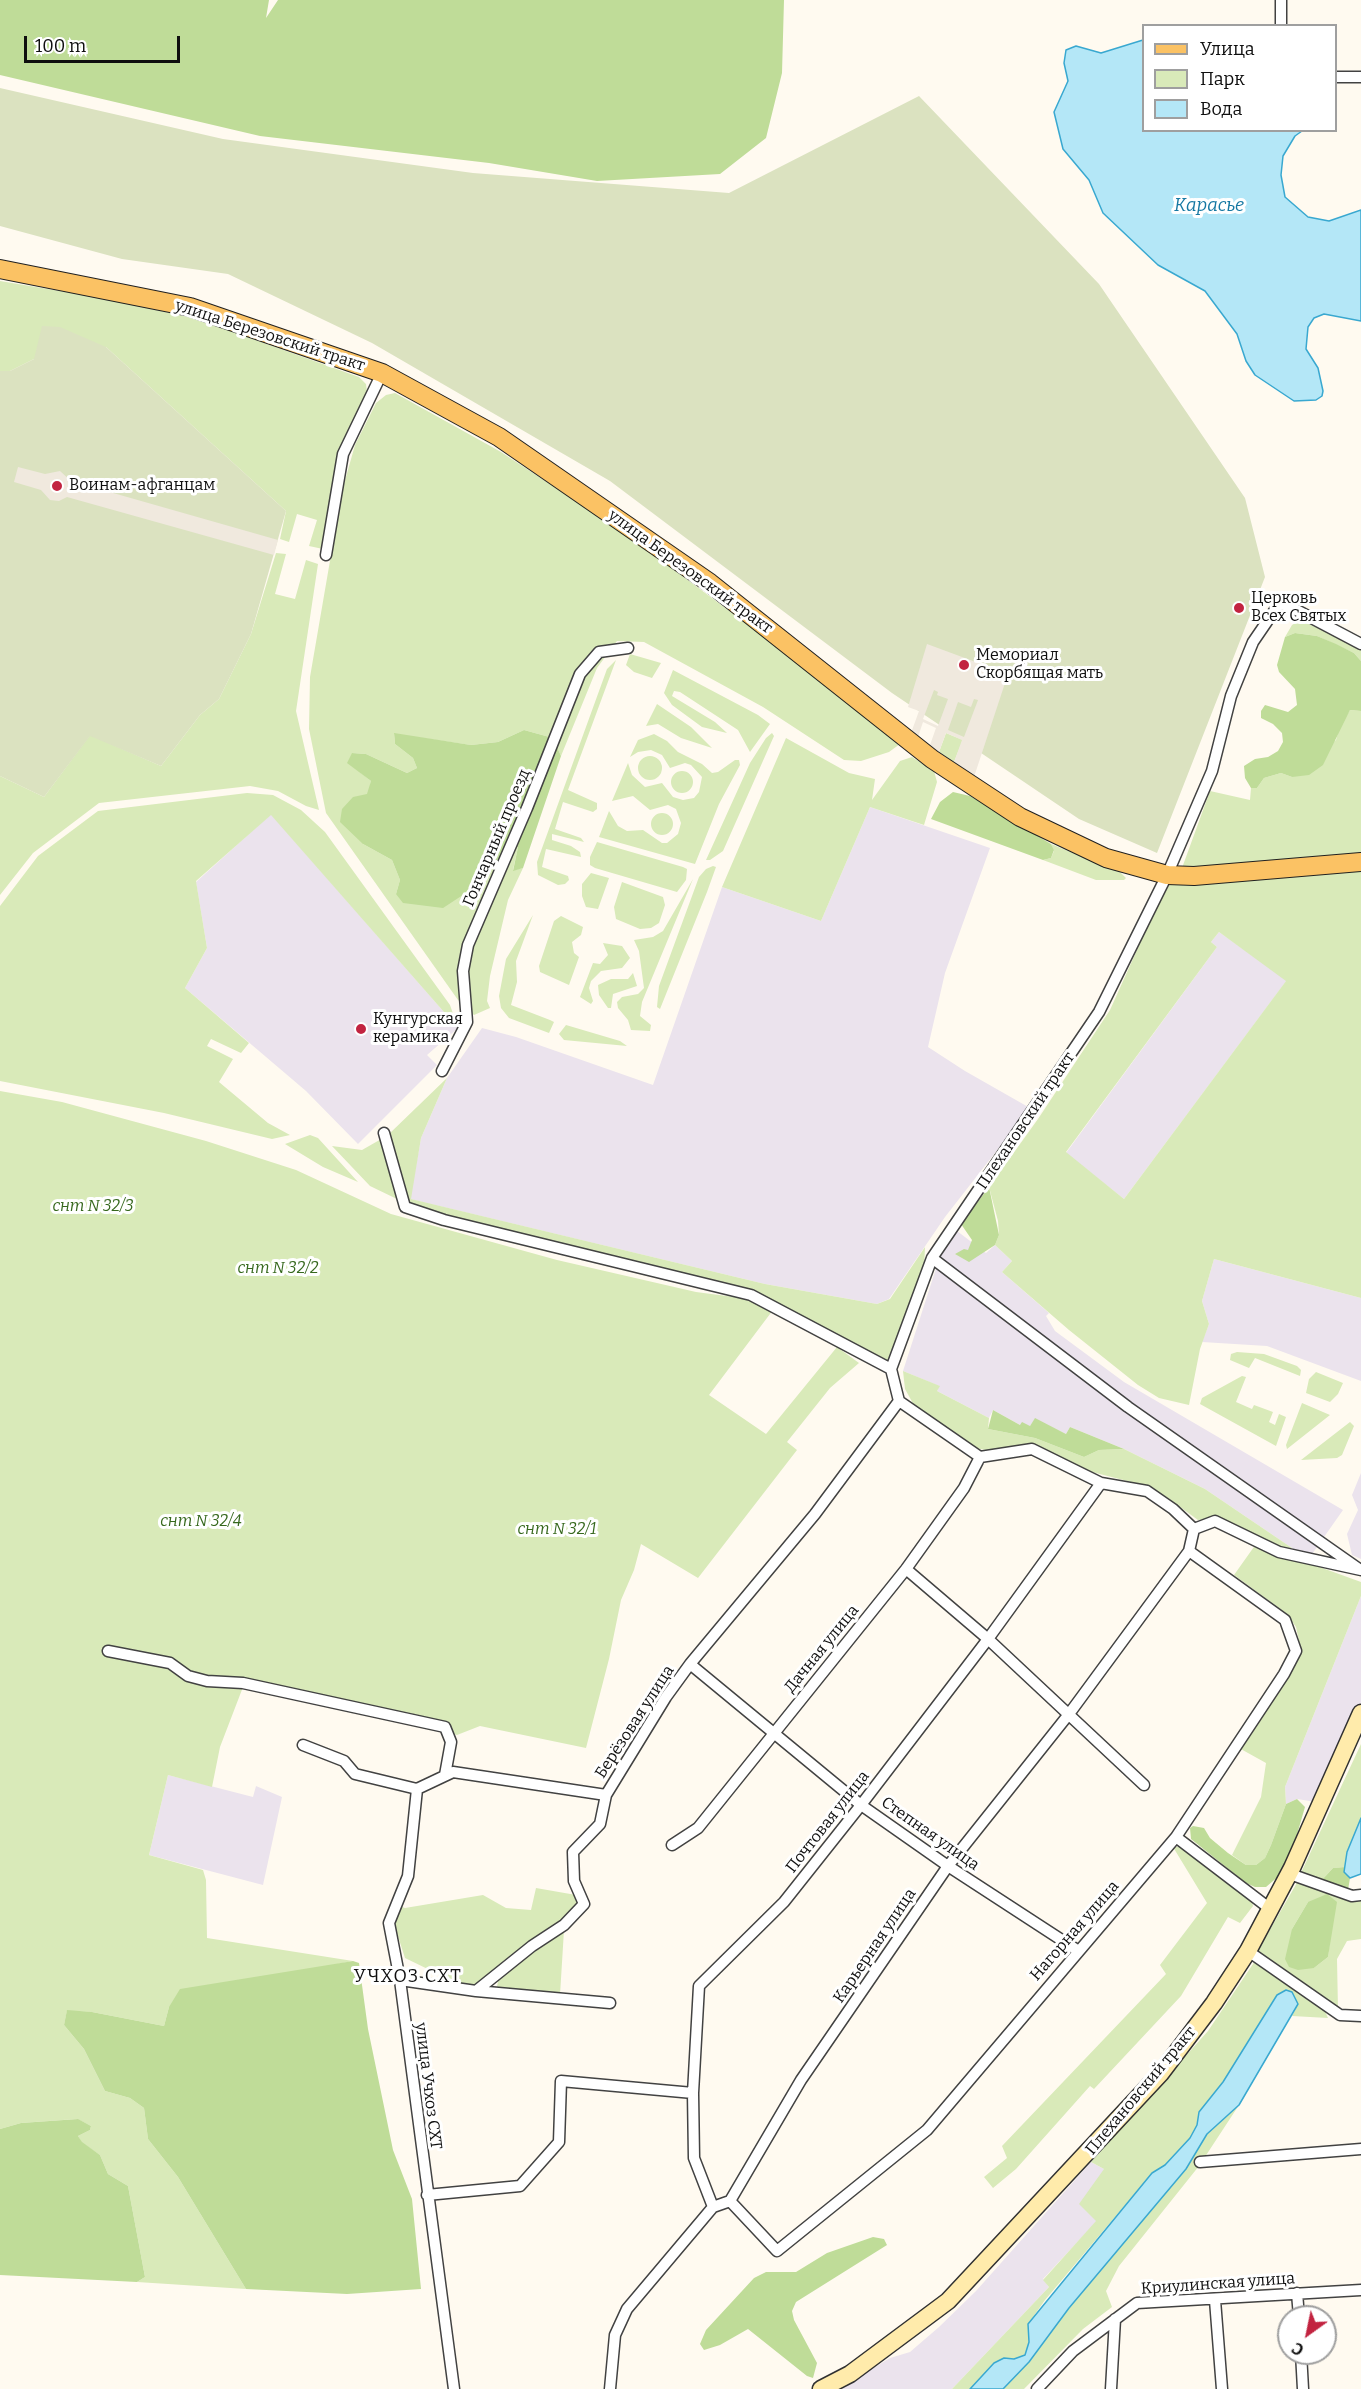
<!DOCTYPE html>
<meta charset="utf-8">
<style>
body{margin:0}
#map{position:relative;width:1361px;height:2389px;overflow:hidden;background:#fffaf0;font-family:Bitter,serif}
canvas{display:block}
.legend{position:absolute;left:1142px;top:24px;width:195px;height:108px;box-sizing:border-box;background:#fff;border:2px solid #9f9f9f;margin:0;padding:8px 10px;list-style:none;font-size:18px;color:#0f0f0f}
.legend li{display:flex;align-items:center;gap:12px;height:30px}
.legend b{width:30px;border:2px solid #9f9f9f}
.north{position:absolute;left:1277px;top:2305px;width:60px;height:60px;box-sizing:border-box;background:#fff;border:2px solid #9f9f9f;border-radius:50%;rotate:213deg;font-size:16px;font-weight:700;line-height:24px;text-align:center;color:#0f0f0f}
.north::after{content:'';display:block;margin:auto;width:21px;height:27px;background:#c22340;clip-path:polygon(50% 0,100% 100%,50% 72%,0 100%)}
.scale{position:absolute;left:24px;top:36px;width:156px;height:27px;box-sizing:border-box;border:3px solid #0f0f0f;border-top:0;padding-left:8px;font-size:18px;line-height:21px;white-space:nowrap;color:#0f0f0f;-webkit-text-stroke:4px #fff;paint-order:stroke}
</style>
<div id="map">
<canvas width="1361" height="2389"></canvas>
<ul class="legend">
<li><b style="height:8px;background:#fbc264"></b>Улица</li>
<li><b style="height:16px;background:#d9eab9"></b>Парк</li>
<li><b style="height:16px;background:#b4e7f7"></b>Вода</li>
</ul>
<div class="north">С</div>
<div class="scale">100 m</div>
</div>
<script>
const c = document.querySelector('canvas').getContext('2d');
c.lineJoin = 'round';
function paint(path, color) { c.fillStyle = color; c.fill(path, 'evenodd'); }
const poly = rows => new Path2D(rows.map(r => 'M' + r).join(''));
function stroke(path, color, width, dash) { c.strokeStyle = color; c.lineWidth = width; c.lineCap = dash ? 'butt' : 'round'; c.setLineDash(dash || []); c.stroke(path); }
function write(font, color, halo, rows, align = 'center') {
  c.font = font + ' Bitter,serif'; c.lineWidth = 6; c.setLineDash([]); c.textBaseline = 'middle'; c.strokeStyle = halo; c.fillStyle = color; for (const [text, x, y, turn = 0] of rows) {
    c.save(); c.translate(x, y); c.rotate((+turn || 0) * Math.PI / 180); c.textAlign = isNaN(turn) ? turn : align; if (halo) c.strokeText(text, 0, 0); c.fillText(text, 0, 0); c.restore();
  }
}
paint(poly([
 [870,807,990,848,945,973,928,1047,965,1071,1030,1108,945,1217,889,1299,877,1304,765,1284,410,1199,421,1138,447,1078,482,1028,516,1037,653,1085,722,887,821,921],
 [271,814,458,1028,427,1055,437,1065,358,1144,306,1091,185,988,207,948,196,882],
 [1219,932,1287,980,1124,1199,1066,1153,1217,947,1211,942],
 [957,1231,986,1253,995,1245,1012,1261,1002,1272,1049,1313,1046,1316,1055,1331,1124,1382,1343,1510,1310,1557,1292,1548,1205,1489,1124,1449,1070,1427,1066,1434,1035,1419,1030,1426,1020,1425,993,1410,989,1418,937,1391,939,1386,903,1371,940,1256],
 [1214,1259,1361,1298,1361,1381,1267,1346,1202,1342,1209,1324,1202,1301],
 [1361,1473,1361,1559,1352,1555,1347,1534,1358,1510,1352,1495],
 [1361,1596,1361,1702,1316,1802,1297,1799,1286,1804,1285,1787],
 [168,1775,253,1797,256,1786,282,1797,263,1885,149,1855],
 [1091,2162,1104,2169,1097,2221,1043,2279,1049,2287,952,2389,839,2389,890,2358,910,2352,939,2327,976,2291]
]), '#ebe3ed');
paint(poly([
 [0,281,102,298,197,319,359,377,366,384,367,392,338,452,323,549,309,546,317,520,297,514,289,542,280,539,286,511,106,347,34,359,10,371,0,371],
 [395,393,501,452,626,534,755,630,900,744,889,752,861,761,844,760,763,707,644,642,617,641,597,668,561,756,553,738,524,730,498,742,471,745,394,734,395,744,413,758,417,768,407,773,366,754,352,753,361,773,371,781,363,844,392,860,400,880,396,894,472,889,484,873,510,847,518,847,513,870,523,868,508,900,490,976,487,1001,490,1008,474,1015,458,1000,326,813,309,729,310,677,342,491,355,445,376,403,386,395],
 [276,553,286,554,275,594,295,599,306,560,318,564,296,711,319,810,306,806,278,791,250,786,99,803,33,853,0,895,0,776,44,797,90,735,161,766,200,715,219,699,251,634],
 [1300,620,1361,648,1361,661,1354,653,1317,636,1295,633,1285,637,1292,625],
 [630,654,661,663,652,678,634,672,626,665],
 [616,660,568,790,597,803,597,809,593,812,563,802,555,829,581,838,584,842,552,834,552,840,571,846,580,852,581,857,546,849,542,867,568,876,569,880,565,884,558,885,538,875,537,862,607,669],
 [673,670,758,715,770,724,750,752,738,730,680,692,674,691,672,696,715,722,727,733,702,727,672,705,664,693],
 [657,704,691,727,712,748,681,738,658,724,646,726],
 [1350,710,1361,711,1361,859,1182,868,1210,791,1250,800,1251,788,1257,788,1264,778,1281,773,1292,777,1336,740,1340,726],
 [772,733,774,736,723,851,710,860,706,860,750,763,766,738],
 [946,733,963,740,954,762,939,752],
 [654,734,667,741,678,752,702,764,712,773,718,772,735,760,739,760,740,765,719,804,695,864,599,837,609,811,618,826,627,831,643,830,662,843,667,843,678,834,681,823,676,809,668,805,650,810,633,796,612,801,628,763,632,775,645,787,662,783,673,797,683,800,694,798,699,792,702,777,691,765,685,763,670,768,662,755,651,750,638,752,630,757,638,740],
 [786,738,849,773,875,779,872,800,900,761,912,757,934,771,937,782,924,825,870,807,821,921,722,887],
 '638 768a12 12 0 1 1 24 0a12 12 0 1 1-24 0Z',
 '671 782a11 11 0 1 1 22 0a11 11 0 1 1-22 0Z',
 [247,793,273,795,301,810,325,832,450,1005,458,1028,271,815,196,881,207,948,185,988,249,1043,241,1053,211,1039,207,1046,233,1059,219,1082,268,1123,290,1135,272,1139,164,1113,0,1081,0,906,38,856,98,811],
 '651 824a11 11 0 1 1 22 0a11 11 0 1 1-22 0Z',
 [597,842,683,867,687,869,686,880,677,892,595,868,590,865,590,857],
 [1051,844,1120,872,1126,878,1124,880,1096,880,1043,860,1051,858,1054,851],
 [713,866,716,867,707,892,660,1009,657,1007,659,986,681,926,699,877,706,869],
 [1361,869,1361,1298,1214,1259,1202,1301,1209,1324,1200,1349,1189,1405,1159,1398,1138,1385,1069,1330,1002,1272,1012,1261,995,1245,999,1235,998,1221,989,1187,1038,1119,1110,1010,1168,881],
 [1219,932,1286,981,1124,1199,1066,1152,1217,947,1211,942],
 [591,873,609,878,598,909,586,907,582,896,582,884],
 [693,879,642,1002,640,1016,651,1025,650,1031,631,1030,628,1020,618,1008,617,1002,622,997,638,994,644,988,639,951,634,940,653,937,663,931],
 [622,882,663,897,665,905,659,923,651,928,640,929,616,919,614,907],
 [533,915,516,961,517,982,511,1005,550,1020,554,1022,549,1033,509,1018,501,1008,499,996,506,959],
 [561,916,583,927,581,935,572,942,574,953,579,957,569,985,540,972,539,966,554,921],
 [603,943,622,946,630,958,622,968,601,971,591,981,589,988,593,1001,591,1004,580,997,593,963,600,964,608,955],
 [633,973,637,986,613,994,611,1008,608,1008,599,995,598,985,611,979,628,979],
 [566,1025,620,1041,627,1046,564,1040,559,1034],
 [447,1078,421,1138,411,1199,765,1284,877,1304,890,1299,925,1247,924,1269,889,1363,749,1290,443,1216,407,1203,389,1134],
 [0,1091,62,1102,206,1141,296,1170,391,1214,557,1260,696,1292,742,1298,773,1310,709,1395,766,1434,837,1347,859,1363,830,1388,787,1442,797,1450,698,1578,641,1544,634,1570,621,1600,609,1659,586,1748,480,1726,457,1735,243,1687,220,1747,212,1787,168,1775,149,1855,203,1870,206,1880,207,1938,353,1961,302,1971,169,2007,164,2026,92,2012,67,2011,64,2025,84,2049,105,2091,130,2098,144,2108,148,2139,178,2177,246,2289,137,2282,145,2277,128,2186,108,2174,100,2155,82,2143,78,2136,90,2130,91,2126,77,2119,21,2123,0,2129],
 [310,1135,318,1138,358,1182,323,1167,285,1144],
 [383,1138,399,1200,370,1186,332,1146,362,1150],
 [1237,1352,1264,1354,1297,1366,1301,1370,1300,1376,1255,1358,1249,1368,1230,1360,1231,1354],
 [903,1371,940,1386,937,1391,989,1418,988,1429,1035,1438,1084,1457,1099,1450,1124,1449,1205,1489,1292,1548,1285,1549,1215,1518,1198,1520,1165,1496,1143,1485,1088,1471,1039,1446,1025,1444,991,1451,970,1447,915,1407,905,1389],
 [1316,1372,1343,1383,1338,1394,1330,1402,1306,1393,1309,1379],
 [1242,1376,1246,1377,1236,1402,1252,1409,1254,1405,1273,1412,1269,1422,1275,1425,1279,1414,1286,1417,1276,1446,1200,1404,1202,1398],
 [1302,1403,1330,1415,1287,1449,1286,1445],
 [1350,1422,1354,1426,1342,1455,1337,1458,1301,1460],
 [1256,1544,1361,1582,1361,1596,1285,1787,1286,1804,1271,1845,1265,1858,1256,1865,1246,1865,1232,1855,1261,1797,1266,1763,1239,1748,1298,1655,1300,1645,1296,1627,1287,1614,1234,1575],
 [1361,1744,1361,1818,1347,1852,1345,1867,1333,1868,1320,1882,1300,1875],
 [1173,1847,1182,1847,1252,1901,1253,1906,1240,1923,1228,1917,1181,1996,1094,2089,1090,2086,1016,2169,993,2188,984,2177,1007,2158,1002,2146,1166,1974,1160,1965,1207,1903],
 [1298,1881,1361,1898,1361,1939,1347,1941,1337,1959,1338,2010,1257,1952],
 [1308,1902,1332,1924,1328,1957,1314,1968,1292,1929],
 [536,1888,576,1895,580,1903,562,1922,473,1991,405,1958,395,1927,399,1906,405,1908,483,1895,506,1908,531,1910],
 [564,1930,560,1995,496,1991,499,1977,535,1947],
 [1255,1961,1323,2007,1328,2018,1292,2016,1298,2004,1223,2082,1199,2112,1197,2125,1190,2138,1165,2165,1152,2173,1045,2300,1028,2324,1029,2342,1025,2355,1014,2359,1004,2358,994,2363,970,2389,952,2389,1049,2287,1043,2280,1096,2221,1079,2204,1104,2169,1091,2162,1208,2031],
 [1239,2105,1199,2166,1119,2266,1106,2291,1112,2307,1083,2329,1024,2389,1003,2389,1029,2362,1069,2308,1186,2169,1207,2134]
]), '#d9eab9');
paint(poly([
 [0,0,269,0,266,18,278,0,784,0,782,73,766,138,720,174,597,181,489,163,260,136,0,75],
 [1295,633,1317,636,1336,644,1354,653,1361,661,1361,711,1350,710,1323,765,1309,775,1292,777,1281,773,1264,778,1257,788,1251,788,1245,778,1244,766,1255,759,1268,757,1278,751,1283,742,1282,733,1273,724,1261,718,1261,711,1265,705,1288,712,1297,705,1295,689,1279,672,1277,665,1285,637],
 [524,730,553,738,561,756,523,868,513,871,518,847,510,847,484,873,472,889,443,908,403,903,396,894,400,880,392,860,363,844,340,822,342,809,353,797,367,794,371,781,347,763,352,753,366,754,407,773,417,768,413,758,395,744,394,733,471,745,498,742],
 [953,792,970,796,1051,844,1054,850,1051,858,1043,860,931,819,940,802],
 [989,1187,999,1235,995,1245,969,1262,955,1254,964,1249,968,1250,972,1240,961,1224],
 [993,1410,1020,1425,1022,1422,1030,1426,1035,1418,1066,1434,1070,1427,1124,1449,1099,1450,1084,1457,1035,1438,988,1429],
 [1297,1799,1305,1807,1287,1869,1266,1887,1255,1887,1246,1883,1191,1839,1190,1828,1193,1826,1204,1828,1210,1838,1228,1853,1246,1865,1256,1865,1265,1858,1271,1845,1286,1804],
 [1345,1867,1344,1872,1350,1878,1348,1890,1320,1882,1333,1868],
 [1327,1894,1337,1902,1328,1957,1314,1968,1298,1970,1289,1967,1285,1959,1292,1929,1308,1902],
 [353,1961,359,1963,368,2029,393,2150,412,2199,421,2289,347,2294,246,2289,178,2177,148,2139,144,2108,130,2098,105,2091,84,2049,64,2025,67,2010,92,2012,164,2026,169,2007,180,1989],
 [78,2119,91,2126,90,2130,78,2136,82,2142,100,2155,108,2174,128,2186,145,2277,137,2282,0,2275,0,2129,21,2123],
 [873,2237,884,2239,887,2245,796,2302,792,2311,794,2320,817,2363,813,2378,807,2376,748,2329,720,2345,704,2350,700,2344,706,2330,754,2278,766,2272,796,2272,827,2253]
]), '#bfdc98');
paint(poly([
 [0,88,223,139,473,173,729,193,919,96,1099,284,1245,498,1265,577,1157,853,1079,819,892,693,610,481,372,343,228,274,122,259,0,226],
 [42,326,60,327,106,347,286,511,251,634,219,699,200,715,161,766,90,736,44,797,0,776,0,371,10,371,34,359]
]), '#dbe2c0');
paint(poly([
 [18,467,45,474,60,471,71,481,278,540,274,555,67,497,59,501,50,500,41,490,14,482],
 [927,644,1008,674,974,777,954,762,962,740,946,733,939,752,930,745,936,728,923,722,918,737,911,733,919,711,908,707],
 [934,690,938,692,937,695,948,699,938,726,923,719],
 [974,699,978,700,964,737,948,730,958,702,971,707]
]), '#f0e9de');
const water = poly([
 [1143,40,1144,130,1302,131,1295,136,1283,156,1281,175,1285,197,1308,217,1329,221,1361,210,1361,321,1324,314,1314,318,1308,327,1306,349,1318,368,1323,391,1322,396,1316,400,1294,401,1255,375,1246,361,1237,334,1205,291,1158,265,1103,213,1089,180,1063,149,1054,112,1068,81,1064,63,1066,50,1076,46,1101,53,1143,40],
 [1361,1818,1361,1874,1350,1878,1344,1872,1347,1852,1361,1818],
 [1286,1990,1292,1992,1298,2004,1239,2105,1207,2134,1186,2169,1069,2308,1029,2362,1003,2389,970,2389,994,2363,1004,2358,1014,2359,1025,2355,1029,2342,1028,2324,1152,2173,1165,2165,1190,2138,1197,2125,1199,2112,1223,2082,1277,1995,1286,1990]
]);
paint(water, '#b4e7f7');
stroke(water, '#39a8d0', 1.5);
const street = poly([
 [1281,0,1281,26],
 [1336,77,1361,77],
 [326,555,343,454,382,373],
 [442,1071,467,1022,463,971,468,945,527,808,580,674,599,652,628,648],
 [384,1133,405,1207,444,1220,751,1295,891,1369,899,1401,980,1457,1032,1449,1101,1483,1147,1491,1173,1509,1194,1529,1215,1521,1279,1552,1361,1570],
 [932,1258,1128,1407,1359,1569],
 [891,1369,932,1258,1099,1012,1167,875,1212,771,1231,696,1253,642,1279,604,1287,605,1361,644],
 [906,1569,988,1639,1144,1785],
 [108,1651,170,1663,188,1676,207,1681,243,1683,445,1727,451,1742,445,1775],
 [690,1664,861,1805,948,1866,1077,1950],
 [303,1745,344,1761,355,1774,417,1789,453,1772,606,1795],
 [417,1789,408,1876,389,1923,400,1980,454,2389],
 [1176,1837,1269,1908],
 [672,1845,698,1828,906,1569,964,1488,980,1457],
 [1290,1874,1352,1896,1361,1895],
 [1248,1951,1340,2015,1361,2016],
 [400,1980,476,1991,532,1946,564,1925,584,1904,574,1881,573,1852,600,1824,606,1795,666,1697,690,1664,815,1514,899,1401],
 [476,1991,610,2003],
 [1200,2162,1361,2149],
 [427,2195,520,2186,559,2142,561,2081,693,2093],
 [730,2201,777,2251,927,2130,1176,1837,1284,1674,1296,1651,1285,1620,1189,1551],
 [713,2207,694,2158,693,2093,699,1986,784,1902,861,1805,988,1639,1101,1483],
 [1297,2293,1299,2317],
 [1215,2300,1222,2389],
 [1301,2353,1303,2389],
 [610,2389,615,2335,627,2309,713,2207,730,2201,801,2080,948,1866,1069,1714,1189,1551,1194,1529],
 [1037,2389,1073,2351,1137,2303,1361,2290],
 [1111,2389,1115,2319]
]);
const secondary = poly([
 [821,2389,850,2374,948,2301,1161,2073,1214,2003,1248,1951,1292,1868,1361,1713]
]);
const primary = poly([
 [0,269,190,307,382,373,499,437,710,583,932,759,1020,817,1106,858,1167,875,1194,876,1361,862]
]);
stroke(street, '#424242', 13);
stroke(secondary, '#313131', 19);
stroke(primary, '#202020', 20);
stroke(street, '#fff', 10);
stroke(secondary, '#ffebab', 16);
stroke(primary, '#fbc264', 18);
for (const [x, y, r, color] of [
 [57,486,6,"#c22340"],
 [1239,608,6,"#c22340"],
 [964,665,6,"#c22340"],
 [361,1029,6,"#c22340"]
]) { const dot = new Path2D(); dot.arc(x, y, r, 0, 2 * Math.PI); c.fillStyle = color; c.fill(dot); stroke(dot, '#fff', 2); }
write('16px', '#0f0f0f', '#fff', [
 ["улица Березовский тракт",270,336,18],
 ["улица Березовский тракт",690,572,36],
 ["Гончарный проезд",497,838,-67],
 ["Плехановский тракт",1026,1121,-56],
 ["Дачная улица",822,1649,-51],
 ["Берёзовая улица",635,1722,-57],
 ["Почтовая улица",828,1822,-52],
 ["Степная улица",930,1834,35],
 ["Нагорная улица",1075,1931,-49],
 ["Карьерная улица",875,1946,-56],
 ["улица Учхоз СХТ",428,2086,83],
 ["Плехановский тракт",1141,2091,-50],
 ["Криулинская улица",1218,2284,-4]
]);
write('16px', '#0f0f0f', '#fff', [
 ["Воинам-афганцам",69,486],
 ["Церковь",1251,599],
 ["Всех Святых",1251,617],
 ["Мемориал",976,656],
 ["Скорбящая мать",976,674],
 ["Кунгурская",373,1020],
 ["керамика",373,1038]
], 'left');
write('italic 16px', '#36681d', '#fff', [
 ["снт N 32/3",93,1207],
 ["снт N 32/2",278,1269],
 ["снт N 32/4",201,1522],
 ["снт N 32/1",557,1530]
]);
write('italic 18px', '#1578a3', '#fff', [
 ["Карасье",1209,206]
]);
c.letterSpacing = '1.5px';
write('18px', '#0f0f0f', '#fff', [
 ["УЧХОЗ СХТ",408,1977]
]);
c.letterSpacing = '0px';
</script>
